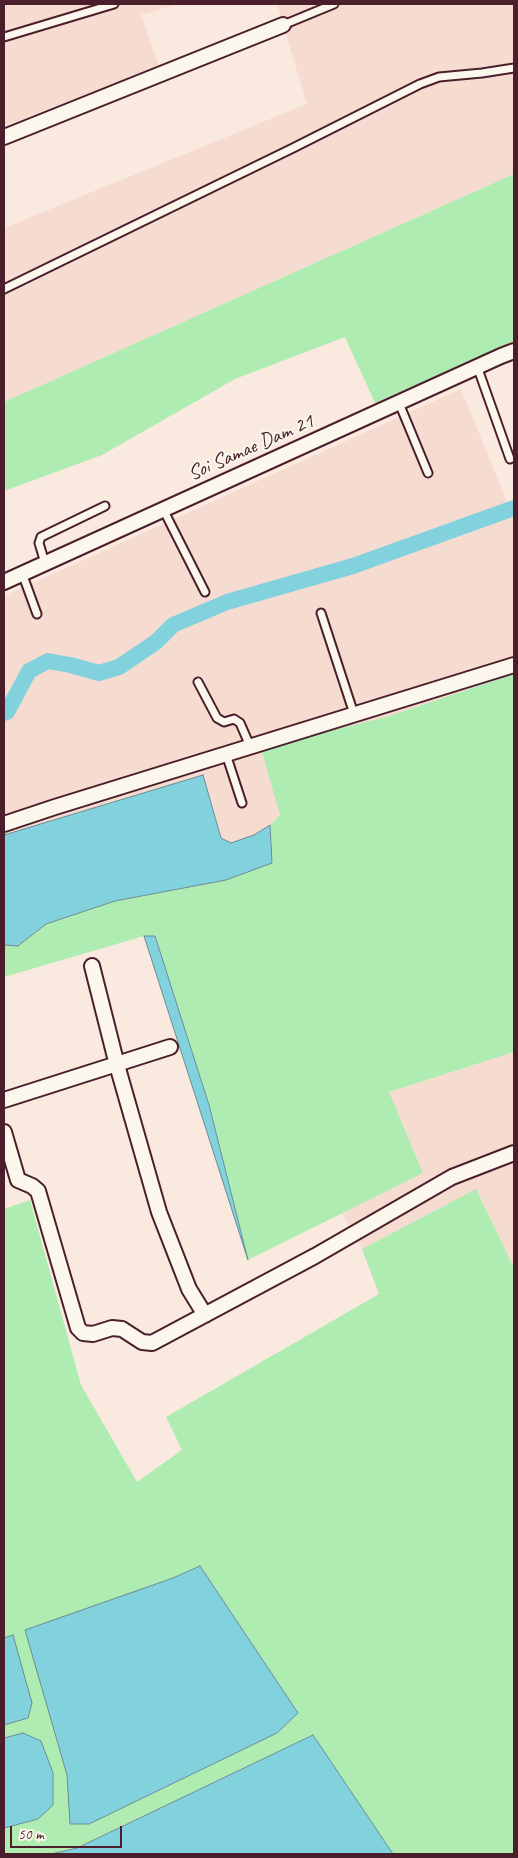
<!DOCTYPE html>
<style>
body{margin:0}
#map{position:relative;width:518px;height:1858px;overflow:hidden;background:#fae9de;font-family:Caveat,sans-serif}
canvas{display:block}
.frame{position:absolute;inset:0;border:5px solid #4a1f2b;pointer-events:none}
.scale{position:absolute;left:10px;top:1826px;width:112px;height:22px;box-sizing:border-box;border:2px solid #4a1f2b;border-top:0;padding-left:6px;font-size:15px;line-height:18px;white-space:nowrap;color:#4a1f2b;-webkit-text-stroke:4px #fbf7ec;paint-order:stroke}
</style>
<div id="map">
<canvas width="518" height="1858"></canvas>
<div class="frame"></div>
<div class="scale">50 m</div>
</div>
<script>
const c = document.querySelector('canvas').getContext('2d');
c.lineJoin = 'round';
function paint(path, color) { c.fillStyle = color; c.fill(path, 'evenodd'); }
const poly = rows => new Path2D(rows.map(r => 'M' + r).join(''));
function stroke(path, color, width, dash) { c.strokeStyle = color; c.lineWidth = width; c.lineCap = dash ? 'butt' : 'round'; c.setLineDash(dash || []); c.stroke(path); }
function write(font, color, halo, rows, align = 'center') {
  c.font = font + ' Caveat,sans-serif'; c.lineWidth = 4; c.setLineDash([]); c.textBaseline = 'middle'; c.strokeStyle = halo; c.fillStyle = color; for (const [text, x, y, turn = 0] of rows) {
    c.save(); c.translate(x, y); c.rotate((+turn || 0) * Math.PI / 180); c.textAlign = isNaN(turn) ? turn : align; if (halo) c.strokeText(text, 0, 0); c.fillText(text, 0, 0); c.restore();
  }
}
paint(poly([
 [4,4,178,4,141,15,159,66,4,126],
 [277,4,514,4,514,174,4,402,4,228,307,104],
 [461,389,507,502,514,500,514,674,389,716,262,749,280,815,270,825,254,835,231,843,221,838,203,776,4,835,4,596],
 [514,1052,514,1268,476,1189,362,1249,342,1213,423,1173,389,1092]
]), '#f6dbd1');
paint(poly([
 [514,174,514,341,375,403,345,337,235,379,102,455,4,491,4,402],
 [514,674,514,1052,389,1092,423,1173,248,1260,209,1105,155,936,144,936,4,977,4,945,19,946,46,924,115,901,226,880,271,863,270,825,280,815,261,749,389,716],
 [476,1189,514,1268,514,1854,393,1854,313,1735,76,1848,51,1854,4,1854,4,1828,38,1819,23,1733,4,1738,4,1725,28,1718,13,1635,4,1638,4,1209,30,1200,81,1385,137,1482,182,1450,166,1417,379,1294,362,1249],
 [200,1566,298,1713,276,1733,89,1824,71,1824,67,1775,173,1578]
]), '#afecb2');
const water = poly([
 [203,775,221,838,231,843,254,835,270,825,272,863,226,880,115,901,46,924,18,946,4,945,4,835,203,775],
 [144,936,155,936,209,1105,248,1260,144,936],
 [200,1566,298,1713,277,1733,89,1824,70,1824,67,1775,25,1630,173,1578,200,1566],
 [13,1635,32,1703,28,1718,4,1725,4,1638,13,1635],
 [23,1733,41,1741,53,1773,53,1805,38,1819,4,1828,4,1738,23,1733],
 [313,1735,393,1854,51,1854,77,1848,313,1735]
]);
paint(water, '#82d2de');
stroke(water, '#6c8a96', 1);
stroke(poly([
 [4,713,7,712,29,671,48,661,70,665,99,673,119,667,156,642,173,625,227,602,353,566,514,508]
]), '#82d2de', 16);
const lane = poly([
 [283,25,334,4],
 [4,37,114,4],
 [4,289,293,148,420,84,439,77,482,73,514,68],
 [477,366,510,459],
 [399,403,428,473],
 [163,509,205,592],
 [45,563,39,543,41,537,105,506],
 [22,573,37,614],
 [321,613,354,714],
 [198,682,217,718,224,722,234,719,240,723,250,746],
 [226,754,242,803]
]);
const street = poly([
 [4,137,283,25],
 [4,582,501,356,514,351],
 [4,824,55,807,514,665],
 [92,966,117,1065,159,1212,189,1289,205,1315],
 [4,1100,170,1047],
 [4,1132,18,1180,32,1186,38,1191,78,1328,83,1333,93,1334,112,1328,122,1329,142,1342,152,1343,315,1256,452,1177,514,1153]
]);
stroke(lane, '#4a1f2b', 11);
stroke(street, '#4a1f2b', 18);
stroke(lane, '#fbf7ec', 7);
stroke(street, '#fbf7ec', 14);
write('21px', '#4a1f2b', '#fbf7ec', [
 ["Soi Samae Dam 21",251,448,-24]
]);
</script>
